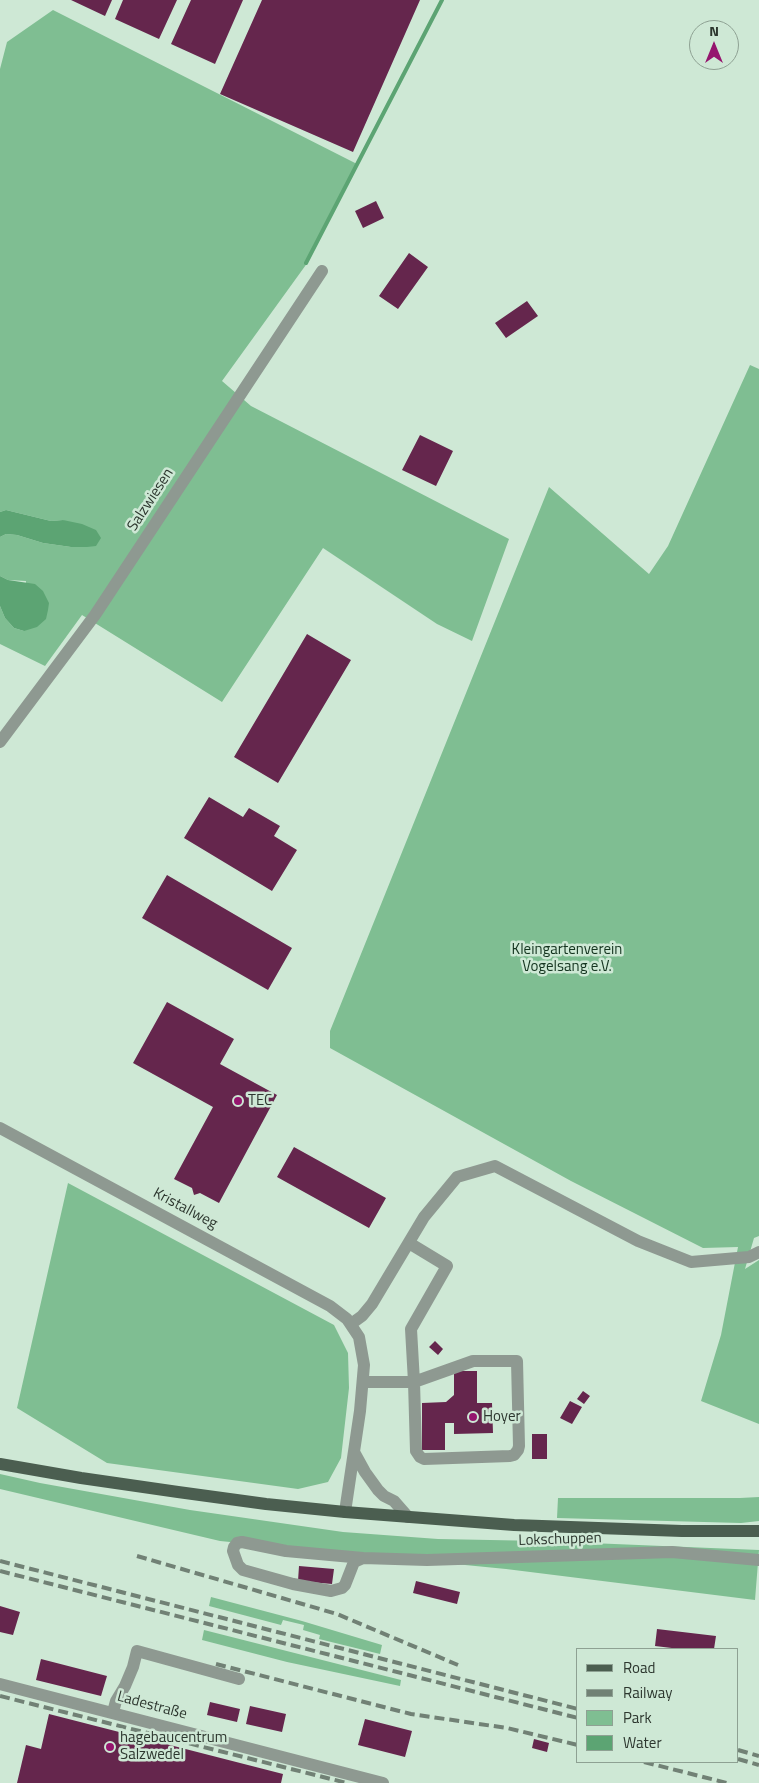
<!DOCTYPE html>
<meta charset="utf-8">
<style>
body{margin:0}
#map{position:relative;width:759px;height:1783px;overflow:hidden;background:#cee8d5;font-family:"Titillium Web",sans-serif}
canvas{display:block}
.legend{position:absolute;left:576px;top:1648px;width:162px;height:115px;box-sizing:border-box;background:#cee8d5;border:1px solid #8ea193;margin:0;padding:6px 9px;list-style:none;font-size:15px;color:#2d372f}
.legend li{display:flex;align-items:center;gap:10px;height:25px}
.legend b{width:25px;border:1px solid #8ea193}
.north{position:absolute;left:689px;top:20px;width:50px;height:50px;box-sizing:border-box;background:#cee8d5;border:1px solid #8ea193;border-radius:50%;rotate:0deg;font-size:14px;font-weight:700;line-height:20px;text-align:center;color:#2d372f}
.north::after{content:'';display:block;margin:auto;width:18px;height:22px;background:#95156e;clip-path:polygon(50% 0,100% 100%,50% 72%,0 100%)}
</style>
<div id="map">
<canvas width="759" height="1783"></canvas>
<ul class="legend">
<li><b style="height:6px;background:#4b5e50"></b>Road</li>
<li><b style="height:6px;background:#718175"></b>Railway</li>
<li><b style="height:14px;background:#7fbe92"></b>Park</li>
<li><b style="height:14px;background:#5ca473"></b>Water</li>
</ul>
<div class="north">N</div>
</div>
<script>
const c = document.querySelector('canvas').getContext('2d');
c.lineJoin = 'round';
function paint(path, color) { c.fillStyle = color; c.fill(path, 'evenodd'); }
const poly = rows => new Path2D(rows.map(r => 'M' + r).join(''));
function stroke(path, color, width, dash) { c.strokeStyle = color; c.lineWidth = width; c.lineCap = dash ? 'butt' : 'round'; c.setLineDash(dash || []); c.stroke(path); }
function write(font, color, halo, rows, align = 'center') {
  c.font = font + ' "Titillium Web",sans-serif'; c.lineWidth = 5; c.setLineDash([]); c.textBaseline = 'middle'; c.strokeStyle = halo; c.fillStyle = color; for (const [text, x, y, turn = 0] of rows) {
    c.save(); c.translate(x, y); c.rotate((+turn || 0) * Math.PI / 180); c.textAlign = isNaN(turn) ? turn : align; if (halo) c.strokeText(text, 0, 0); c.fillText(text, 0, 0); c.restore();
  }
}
paint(poly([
 [53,10,357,164,308,262,222,381,251,406,509,539,472,641,437,624,323,548,222,702,82,615,45,666,0,644,0,606,5,618,14,628,24,631,26,581,8,580,0,576,0,537,6,534,17,535,43,543,71,547,87,547,63,520,51,521,6,510,0,512,0,69,7,42],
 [750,365,759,369,759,1236,754,1238,745,1269,759,1260,759,1424,701,1401,721,1335,738,1247,703,1248,571,1181,330,1048,330,1031,549,487,649,574,668,546],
 [68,1183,334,1325,348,1353,349,1388,341,1458,328,1482,298,1489,107,1463,17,1408],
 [0,1474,40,1483,190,1510,343,1532,438,1539,542,1541,759,1550,755,1600,506,1569,220,1541,0,1489],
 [759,1497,759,1521,741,1523,557,1518,558,1498,740,1498],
 [211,1597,302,1621,382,1645,380,1654,319,1639,320,1635,303,1630,304,1625,283,1620,281,1625,209,1606],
 [204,1630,401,1680,400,1686,287,1662,202,1640]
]), '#7fbe92');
paint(poly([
 [6,510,51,521,63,520,82,524,96,530,101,538,96,546,87,547,71,547,43,543,17,535,6,534,0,537,0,512],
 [0,576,8,580,35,584,43,591,49,603,48,610,46,619,37,627,24,631,14,628,5,618,0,606]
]), '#5ca473');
stroke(poly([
 [306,263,442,0]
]), '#5ca473', 4);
paint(poly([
 [71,0,112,0,105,16],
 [123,0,177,0,159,39,115,19],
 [191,0,243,0,215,64,171,44],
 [262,0,420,0,353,152,220,94],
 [376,201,384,218,363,228,355,211],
 [409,253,428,267,398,309,379,296],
 [527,301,538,316,506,338,495,323],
 [420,435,453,451,436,486,402,470],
 [307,634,351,660,278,783,234,757],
 [209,797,243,817,249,808,280,826,274,836,297,850,272,891,184,838],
 [167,875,292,948,268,990,142,918],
 [167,1002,234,1039,220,1064,277,1095,219,1203,200,1193,194,1195,192,1188,174,1179,213,1107,133,1063],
 [294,1147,386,1198,369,1228,277,1177],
 [435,1341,443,1349,438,1355,429,1347],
 [454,1371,477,1371,477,1403,492,1403,493,1433,454,1434,454,1423,445,1423,445,1450,422,1450,422,1403,446,1402,454,1395],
 [583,1391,590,1396,584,1404,577,1399],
 [570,1401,582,1407,572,1424,560,1418],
 [532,1434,547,1434,547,1459,532,1459],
 [299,1566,334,1569,332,1584,298,1581],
 [416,1581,460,1592,457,1604,413,1593],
 [0,1606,20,1612,13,1635,0,1632],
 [657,1629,716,1636,714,1649,680,1649,655,1646],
 [41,1659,107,1676,101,1696,36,1680],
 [210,1702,240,1709,237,1722,207,1715],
 [250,1706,286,1714,282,1732,246,1724],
 [49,1714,283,1774,281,1783,17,1783,26,1745,41,1749],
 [365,1719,412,1731,405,1757,358,1745],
 [534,1739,549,1743,547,1752,532,1748]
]), '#65264d');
stroke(poly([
 [0,742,95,615,322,271],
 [0,1128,330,1306,347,1319,359,1337,364,1365,360,1411,345,1512],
 [351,1324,362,1316,372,1304,424,1217,457,1177,495,1166,638,1241,691,1262,749,1257,759,1252],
 [363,1382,414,1382,416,1451,420,1457,424,1459,510,1456,514,1455,518,1450,519,1446,517,1361,473,1361,414,1382,411,1329,447,1266,409,1243],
 [354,1452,365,1472,378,1490,384,1496,394,1501,408,1517],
 [363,1558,354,1562,345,1585,342,1588,331,1591,293,1584,243,1570,238,1565,233,1551,234,1547,237,1543,242,1542,286,1551,363,1558,427,1560,672,1552,759,1560],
 [0,1684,383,1783],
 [113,1712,116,1701,125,1686,133,1667,137,1651,239,1679]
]), '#8e9991', 12);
stroke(poly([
 [0,1464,81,1478,178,1492,266,1504,345,1512,514,1525,682,1531,759,1531]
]), '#4b5e50', 12);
stroke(poly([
 [137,1556,337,1614,458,1665],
 [0,1561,578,1709],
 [0,1571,578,1718],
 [216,1664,411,1714,507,1728,578,1745],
 [0,1696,347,1783],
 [738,1750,759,1756],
 [738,1759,759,1765],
 [644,1762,727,1783]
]), '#718175', 4, [10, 5]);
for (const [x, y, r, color] of [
 [238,1101,5,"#95156e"],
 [473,1417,5,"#95156e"],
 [110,1747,5,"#95156e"]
]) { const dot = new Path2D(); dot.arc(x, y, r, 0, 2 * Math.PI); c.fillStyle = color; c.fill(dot); stroke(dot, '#cee8d5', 2); }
write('15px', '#2d372f', '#cee8d5', [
 ["Salzwiesen",151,500,-57],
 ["Kristallweg",185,1209,28],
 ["Lokschuppen",560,1540,-2],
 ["Ladestraße",152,1706,15]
]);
write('15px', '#14341f', '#cee8d5', [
 ["Kleingartenverein",567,950],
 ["Vogelsang e.V.",567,967]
]);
write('15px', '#2d372f', '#cee8d5', [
 ["TEC",248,1101],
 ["Hoyer",483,1417],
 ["hagebaucentrum",120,1738],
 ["Salzwedel",120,1755]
], 'left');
</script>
